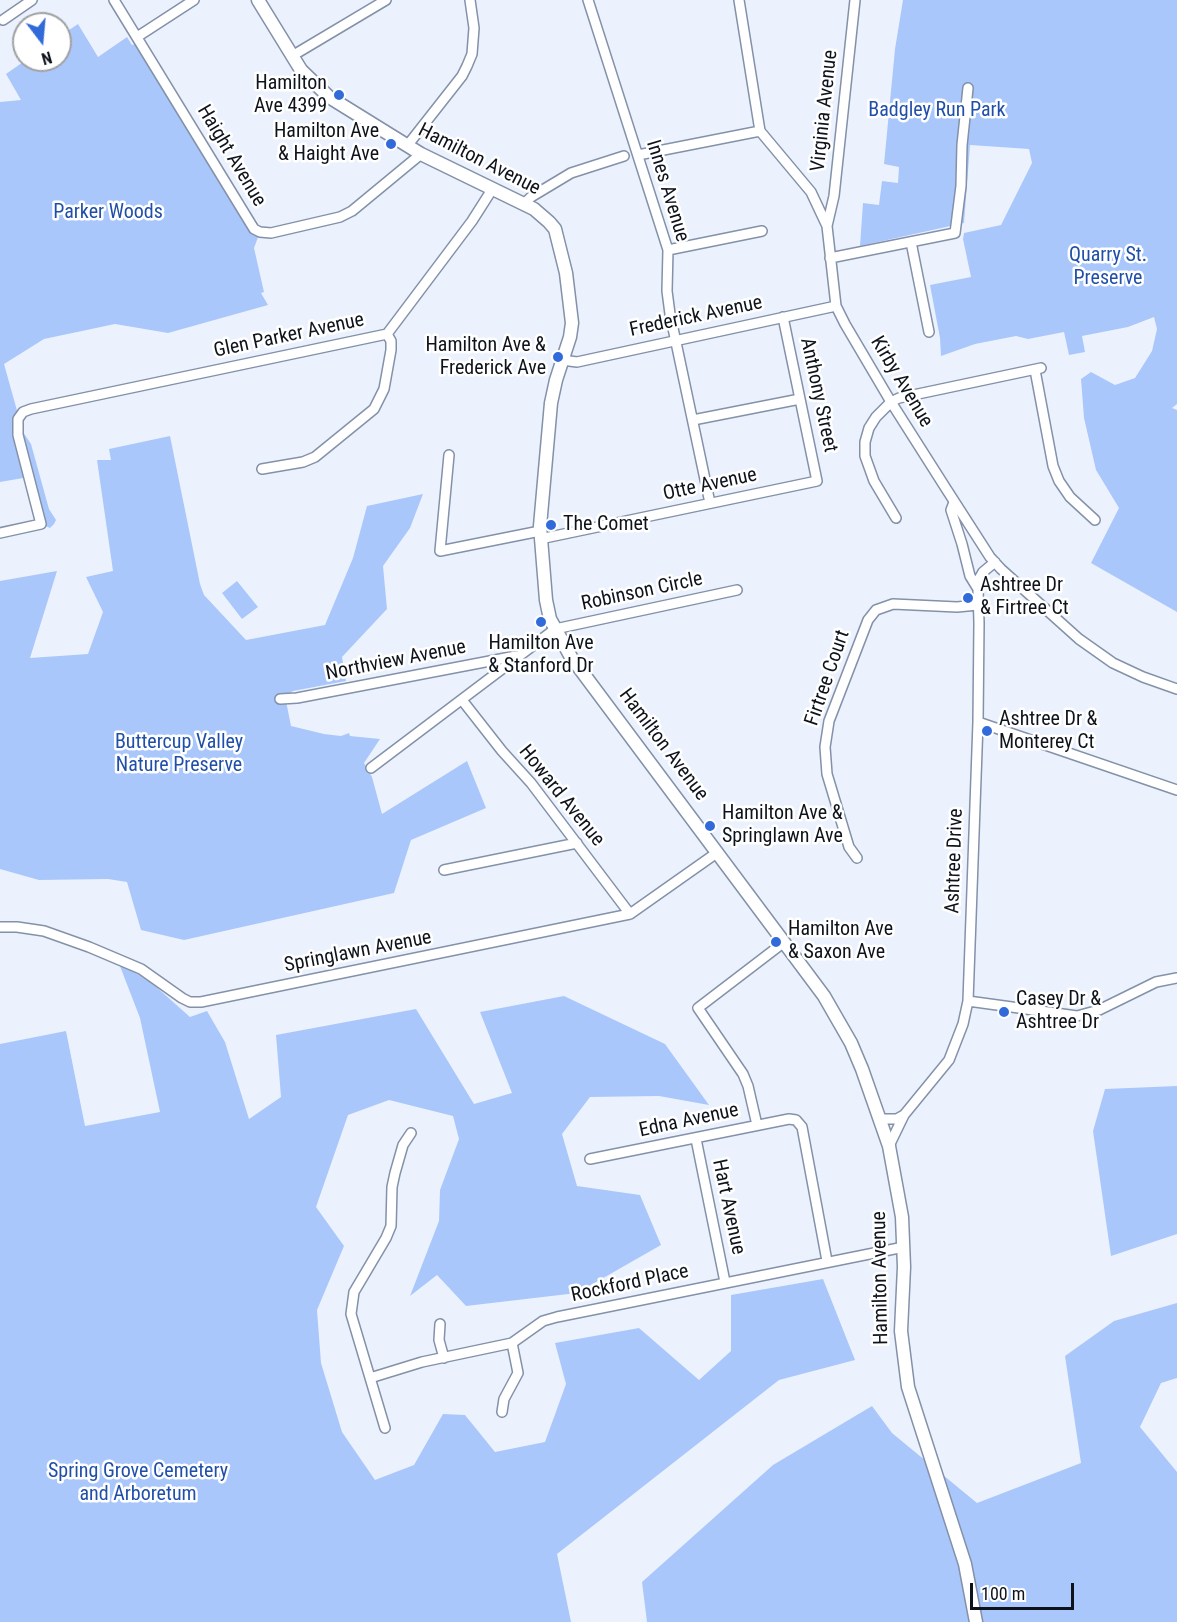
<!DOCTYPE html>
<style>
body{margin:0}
#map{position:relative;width:1177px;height:1622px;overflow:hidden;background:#ecf2fd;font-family:"Roboto Condensed",sans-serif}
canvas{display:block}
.north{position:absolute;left:12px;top:12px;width:60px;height:60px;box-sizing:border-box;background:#fff;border:2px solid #9fa1a4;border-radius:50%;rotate:164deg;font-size:16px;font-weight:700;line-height:24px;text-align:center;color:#0e131b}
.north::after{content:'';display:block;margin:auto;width:21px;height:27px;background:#316bd9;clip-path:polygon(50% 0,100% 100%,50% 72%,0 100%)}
.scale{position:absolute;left:970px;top:1583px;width:104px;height:27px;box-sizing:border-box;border:3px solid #0e131b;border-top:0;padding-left:8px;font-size:18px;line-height:21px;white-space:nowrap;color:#0e131b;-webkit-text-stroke:4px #fff;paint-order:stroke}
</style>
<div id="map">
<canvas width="1177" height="1622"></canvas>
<div class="north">N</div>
<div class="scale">100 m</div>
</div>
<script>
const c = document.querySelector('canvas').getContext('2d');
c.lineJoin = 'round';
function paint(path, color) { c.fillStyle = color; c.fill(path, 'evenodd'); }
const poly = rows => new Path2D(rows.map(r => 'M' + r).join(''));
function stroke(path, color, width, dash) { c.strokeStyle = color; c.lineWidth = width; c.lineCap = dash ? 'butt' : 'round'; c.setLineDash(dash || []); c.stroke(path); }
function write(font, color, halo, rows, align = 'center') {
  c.font = font + ' "Roboto Condensed",sans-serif'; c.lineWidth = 5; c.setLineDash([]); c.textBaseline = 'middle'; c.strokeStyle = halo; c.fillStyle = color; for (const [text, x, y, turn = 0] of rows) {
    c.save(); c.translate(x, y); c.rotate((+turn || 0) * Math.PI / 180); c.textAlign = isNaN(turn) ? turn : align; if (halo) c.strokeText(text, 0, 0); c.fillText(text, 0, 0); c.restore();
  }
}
paint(poly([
 [903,0,1177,0,1177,404,1172,408,1177,410,1177,612,1091,563,1119,508,1096,470,1084,418,1081,379,1091,372,1115,385,1135,378,1152,351,1157,329,1154,317,1128,327,1082,336,1085,352,1069,355,1064,332,1028,339,1016,336,975,344,941,356,940,338,930,285,971,277,963,239,964,233,1001,225,1032,163,1029,149,970,145,964,223,860,246,863,203,879,205,882,181,898,183,899,167,884,164,895,49],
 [78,24,98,57,127,37,132,45,135,44,260,232,254,248,264,292,261,293,268,305,168,333,115,324,44,339,4,364,23,432,31,444,49,509,56,520,54,524,50,528,41,524,29,477,0,482,0,102,21,100,6,74,26,60,60,60,60,36],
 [170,436,200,584,204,595,246,640,325,625,353,558,367,506,423,494,410,528,383,566,387,609,342,657,346,681,293,691,285,696,291,726,324,734,341,736,349,733,350,736,380,739,364,763,372,777,382,814,467,761,486,808,411,840,394,893,184,940,141,930,127,882,108,879,39,880,0,869,0,581,57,571,30,658,88,654,103,612,86,577,113,571,97,460,111,460,109,449],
 [237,581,258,607,242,619,222,593],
 [118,961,154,985,190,1017,207,1011,225,1042,249,1119,281,1097,276,1035,416,1009,474,1104,512,1093,480,1012,564,996,665,1044,709,1105,659,1096,590,1097,562,1134,577,1186,640,1195,661,1245,577,1293,466,1306,437,1275,410,1296,439,1221,440,1190,459,1139,453,1116,389,1100,348,1115,316,1207,344,1246,317,1310,321,1363,342,1432,375,1480,414,1465,443,1414,465,1415,495,1452,545,1442,566,1384,555,1343,639,1328,699,1380,731,1351,731,1295,823,1279,855,1360,779,1380,557,1554,571,1622,0,1622,0,1044,66,1031,85,1126,160,1112,140,1018],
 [1177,1086,1177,1234,1111,1256,1093,1131,1105,1089],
 [1177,1303,1177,1378,1161,1383,1140,1427,1177,1472,1177,1622,647,1622,642,1582,773,1465,872,1406,892,1433,977,1503,1081,1463,1065,1356,1114,1321]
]), '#aac7fb');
const minor = poly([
 [114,0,254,229,260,232,271,233,340,217,352,211,421,154],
 [588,0,668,250,667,291,670,314,710,503],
 [739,0,760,131,811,192,827,226,836,306,845,324,891,402,945,487,990,557,1001,569,1079,639,1113,663,1143,677,1177,689],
 [3,20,32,0],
 [137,37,194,0],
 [292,56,386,0],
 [407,146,462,76,467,66,472,54,474,28,470,0],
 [638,155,760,131],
 [524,204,531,197,571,173,624,156],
 [827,226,834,196,855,0],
 [911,242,929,332],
 [668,250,762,231],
 [830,258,955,233,961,186,962,145,968,88],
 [562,360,577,362,836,306],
 [1035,370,1053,466,1059,481,1070,497,1095,520],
 [693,420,800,399],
 [449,455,440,551,540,531],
 [262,469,303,462,315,457,374,409,384,389,391,350,391,341,387,334],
 [954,502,951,510,962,544,970,576,978,589],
 [896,518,874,481,865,456,865,442,869,428,876,417,891,402,899,398,1041,368],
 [0,533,41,524,18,435,18,419,23,412,31,409,387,334,472,221,493,188],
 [540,539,817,481,783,317],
 [280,699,297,698,516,656],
 [462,700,502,751,531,783,630,914],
 [978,722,1177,790],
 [371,768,555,629,737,590],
 [857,858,849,847,827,774,825,747,829,721,868,620,876,610,893,604,957,607,978,605],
 [444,870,577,843],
 [0,927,17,927,44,931,89,947,141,969,182,998,190,1002,201,1002,630,914,718,852],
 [968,1001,1077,1016,1099,1010,1156,982,1177,978],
 [880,1119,897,1119,904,1115],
 [757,1125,748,1086,743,1074,698,1008,783,943],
 [696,1139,725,1282],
 [889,1146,904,1115,949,1060,963,1024,968,1001,978,722,979,623,978,589,979,579,983,572,995,562],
 [590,1159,789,1119,796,1120,802,1127,827,1261],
 [440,1324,439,1340,444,1358],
 [370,1378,422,1362,512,1343,543,1321,557,1317,904,1247],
 [502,1412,504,1399,518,1373,512,1343],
 [385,1428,351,1314,354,1292,386,1238,391,1226,392,1187,395,1173,403,1145,411,1133]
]);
const major = poly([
 [258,0,301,70,329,97,421,154,534,209,549,222,555,229,566,273,572,323,570,337,556,380,551,403,540,526,546,600,550,619,571,657,824,996,851,1043,862,1069,889,1146,902,1217,904,1267,901,1331,908,1387,965,1564,976,1622]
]);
stroke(minor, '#8391a9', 12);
stroke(major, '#8391a9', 15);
stroke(minor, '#fff', 9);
stroke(major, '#fff', 12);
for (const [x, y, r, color] of [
 [339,95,6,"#316bd9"],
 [391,144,6,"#316bd9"],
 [558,357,6,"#316bd9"],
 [551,525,6,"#316bd9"],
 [968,598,6,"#316bd9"],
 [541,622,6,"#316bd9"],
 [987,731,6,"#316bd9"],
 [710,826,6,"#316bd9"],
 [776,942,6,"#316bd9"],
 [1004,1012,6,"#316bd9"]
]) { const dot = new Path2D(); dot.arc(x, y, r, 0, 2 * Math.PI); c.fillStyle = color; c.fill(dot); stroke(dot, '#fff', 2); }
write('20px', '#0e131b', '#fff', [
 ["Hamilton",327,84,"right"],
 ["Ave 4399",327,107,"right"],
 ["Hamilton Ave",379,132,"right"],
 ["& Haight Ave",379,155,"right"],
 ["Hamilton Ave &",546,346,"right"],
 ["Frederick Ave",546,369,"right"],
 ["The Comet",563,525],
 ["Ashtree Dr",980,586],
 ["& Firtree Ct",980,609],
 ["Hamilton Ave",541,644,"center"],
 ["& Stanford Dr",541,667,"center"],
 ["Ashtree Dr &",999,720],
 ["Monterey Ct",999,743],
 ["Hamilton Ave &",722,814],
 ["Springlawn Ave",722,837],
 ["Hamilton Ave",788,930],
 ["& Saxon Ave",788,953],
 ["Casey Dr &",1016,1000],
 ["Ashtree Dr",1016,1023]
], 'left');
write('20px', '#0e131b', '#fff', [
 ["Virginia Avenue",825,111,-84],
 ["Haight Avenue",231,156,59],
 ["Hamilton Avenue",479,160,27],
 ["Innes Avenue",667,191,73],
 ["Frederick Avenue",696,317,-12],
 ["Glen Parker Avenue",289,336,-12],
 ["Kirby Avenue",901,382,59],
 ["Anthony Street",818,395,78],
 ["Otte Avenue",710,485,-12],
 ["Robinson Circle",642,592,-12],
 ["Northview Avenue",396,661,-11],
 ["Firtree Court",828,678,-71],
 ["Hamilton Avenue",663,745,53],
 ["Howard Avenue",561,796,51],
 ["Ashtree Drive",955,861,-88],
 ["Springlawn Avenue",358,952,-11],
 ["Edna Avenue",689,1121,-12],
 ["Hart Avenue",728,1207,78],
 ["Hamilton Avenue",881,1278,-91],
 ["Rockford Place",630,1284,-12]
]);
write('20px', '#204fa9', '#fff', [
 ["Badgley Run Park",937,111],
 ["Parker Woods",108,213],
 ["Quarry St.",1108,256],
 ["Preserve",1108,279],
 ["Buttercup Valley",179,743],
 ["Nature Preserve",179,766],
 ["Spring Grove Cemetery",138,1472],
 ["and Arboretum",138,1495]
]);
</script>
